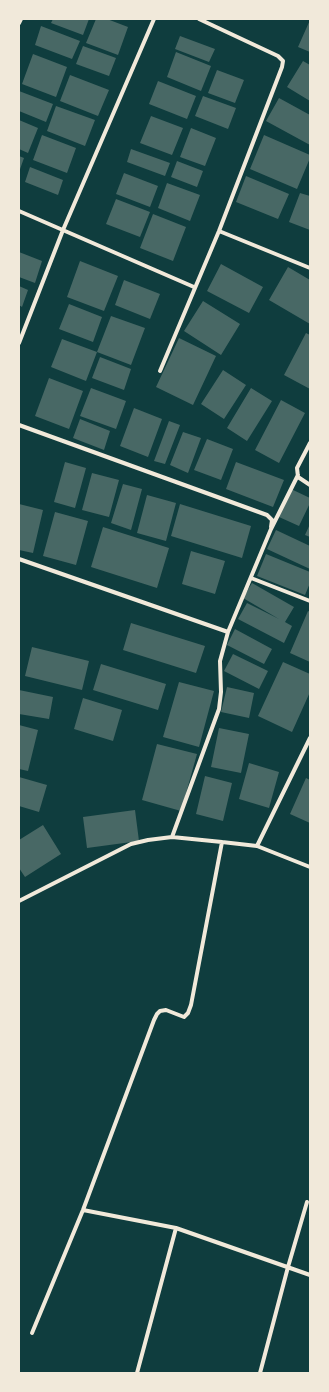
<!DOCTYPE html>
<style>
body{margin:0}
#map{position:relative;width:329px;height:1392px;overflow:hidden;background:#0f3d3e;font-family:"Public Sans",sans-serif}
canvas{display:block}
.frame{position:absolute;inset:0;border:20px solid #f1e9da;pointer-events:none}
</style>
<div id="map">
<canvas width="329" height="1392"></canvas>
<div class="frame"></div>
</div>
<script>
const c = document.querySelector('canvas').getContext('2d');
c.lineJoin = 'round';
function paint(path, color) { c.fillStyle = color; c.fill(path, 'evenodd'); }
const poly = rows => new Path2D(rows.map(r => 'M' + r).join(''));
function stroke(path, color, width, dash) { c.strokeStyle = color; c.lineWidth = width; c.lineCap = dash ? 'butt' : 'round'; c.setLineDash(dash || []); c.stroke(path); }
paint(poly([
 [53,19,89,19,83,35,51,23],
 [96,19,107,19,128,27,118,55,86,43],
 [310,20,310,52,298,47],
 [41,26,80,41,72,59,35,45],
 [180,36,215,49,209,62,175,49],
 [83,46,116,58,109,76,76,64],
 [176,52,211,66,201,91,167,77],
 [33,54,67,67,56,97,22,84],
 [303,61,310,65,310,101,287,87],
 [217,70,244,80,235,103,208,93],
 [70,75,109,90,98,116,60,101],
 [158,81,196,96,187,119,149,104],
 [19,91,53,104,46,122,19,111],
 [203,96,236,108,228,129,195,116],
 [279,98,310,115,310,145,266,121],
 [56,106,95,120,85,146,47,131],
 [151,116,183,128,172,155,140,143],
 [19,120,38,128,28,153,19,149],
 [191,128,216,138,205,166,180,157],
 [42,135,76,148,67,173,33,160],
 [264,135,310,155,310,158,297,189,250,169],
 [131,149,170,163,165,176,127,162],
 [19,156,24,158,19,172],
 [177,161,203,171,197,187,171,177],
 [30,167,63,180,58,195,25,182],
 [124,173,158,186,150,207,116,194],
 [246,176,289,194,278,219,236,202],
 [167,183,200,195,190,221,158,208],
 [300,193,310,196,310,230,289,222],
 [116,199,150,212,140,237,106,224],
 [153,214,186,227,173,261,140,248],
 [19,252,42,261,35,283,19,277],
 [80,261,118,276,104,311,67,297],
 [221,264,263,287,249,313,207,291],
 [288,267,310,280,310,324,269,300],
 [124,280,160,294,150,319,115,305],
 [19,286,28,290,22,307,19,305],
 [203,301,240,324,221,355,184,331],
 [69,304,102,317,93,342,59,329],
 [111,316,145,328,131,365,97,352],
 [306,333,310,335,310,389,284,375],
 [179,338,216,356,193,405,156,387],
 [62,339,97,352,86,381,51,367],
 [100,357,131,369,124,390,92,378],
 [223,370,246,385,224,419,201,404],
 [49,378,83,391,69,429,35,416],
 [91,388,126,401,116,429,80,416],
 [251,388,272,401,247,441,227,428],
 [281,400,305,413,279,463,255,450],
 [134,408,162,419,148,457,120,446],
 [80,419,110,431,104,450,73,438],
 [169,421,180,425,165,464,154,461],
 [183,432,201,438,188,473,170,465],
 [207,439,233,449,221,480,194,470],
 [65,462,86,468,75,508,54,502],
 [236,462,284,480,273,507,226,489],
 [92,473,119,480,109,517,82,510],
 [123,484,142,489,131,530,111,523],
 [291,489,310,498,310,503,299,526,279,517],
 [147,495,176,503,166,541,137,533],
 [19,504,43,510,33,553,19,550],
 [180,504,251,526,242,558,171,536],
 [55,512,88,521,76,565,43,556],
 [310,524,310,537,305,535],
 [103,527,169,548,157,588,91,567],
 [276,530,310,546,310,569,267,549],
 [191,551,225,561,215,594,182,584],
 [266,554,310,572,310,583,305,595,257,576],
 [252,583,294,607,285,622,292,626,284,643,238,619,247,603,279,619,243,598],
 [308,611,310,612,310,662,290,653],
 [131,623,205,646,196,673,123,650],
 [235,629,272,649,264,664,227,645],
 [32,647,89,661,82,690,25,676],
 [233,654,268,671,259,689,224,671],
 [283,662,310,674,310,692,292,732,258,716],
 [101,664,166,684,158,710,93,690],
 [179,682,214,691,199,747,163,737],
 [227,687,254,693,249,718,221,712],
 [19,690,53,697,49,719,19,714],
 [83,698,122,710,113,741,74,729],
 [19,725,38,730,28,771,19,769],
 [219,728,249,734,241,773,211,767],
 [157,744,197,754,181,811,142,800],
 [249,763,279,772,269,808,239,799],
 [205,776,232,783,223,821,196,814],
 [19,777,47,785,39,812,19,806],
 [306,778,310,780,310,823,290,814],
 [135,810,139,841,87,848,83,817],
 [43,825,61,854,25,877,19,868,19,840]
]), '#486865');
stroke(poly([
 [19,23,21,19],
 [19,211,194,287],
 [219,231,310,268],
 [19,343,63,230,154,19],
 [160,371,219,231,282,67,283,61,278,56,199,19],
 [19,425,267,515,272,520,271,527],
 [310,443,297,468,298,477,310,485],
 [19,559,228,632],
 [251,578,310,601],
 [172,837,219,709,221,692,220,661,228,632,271,529,298,475],
 [257,846,310,738],
 [19,901,131,844,148,840,172,837,222,842,257,846,310,867],
 [83,1210,176,1228,310,1275],
 [32,1333,83,1210,154,1020,157,1014,160,1011,166,1010,184,1017,188,1013,191,1005,222,842],
 [137,1373,176,1228],
 [260,1373,288,1267,307,1202]
]), '#f1e9da', 4);
</script>
